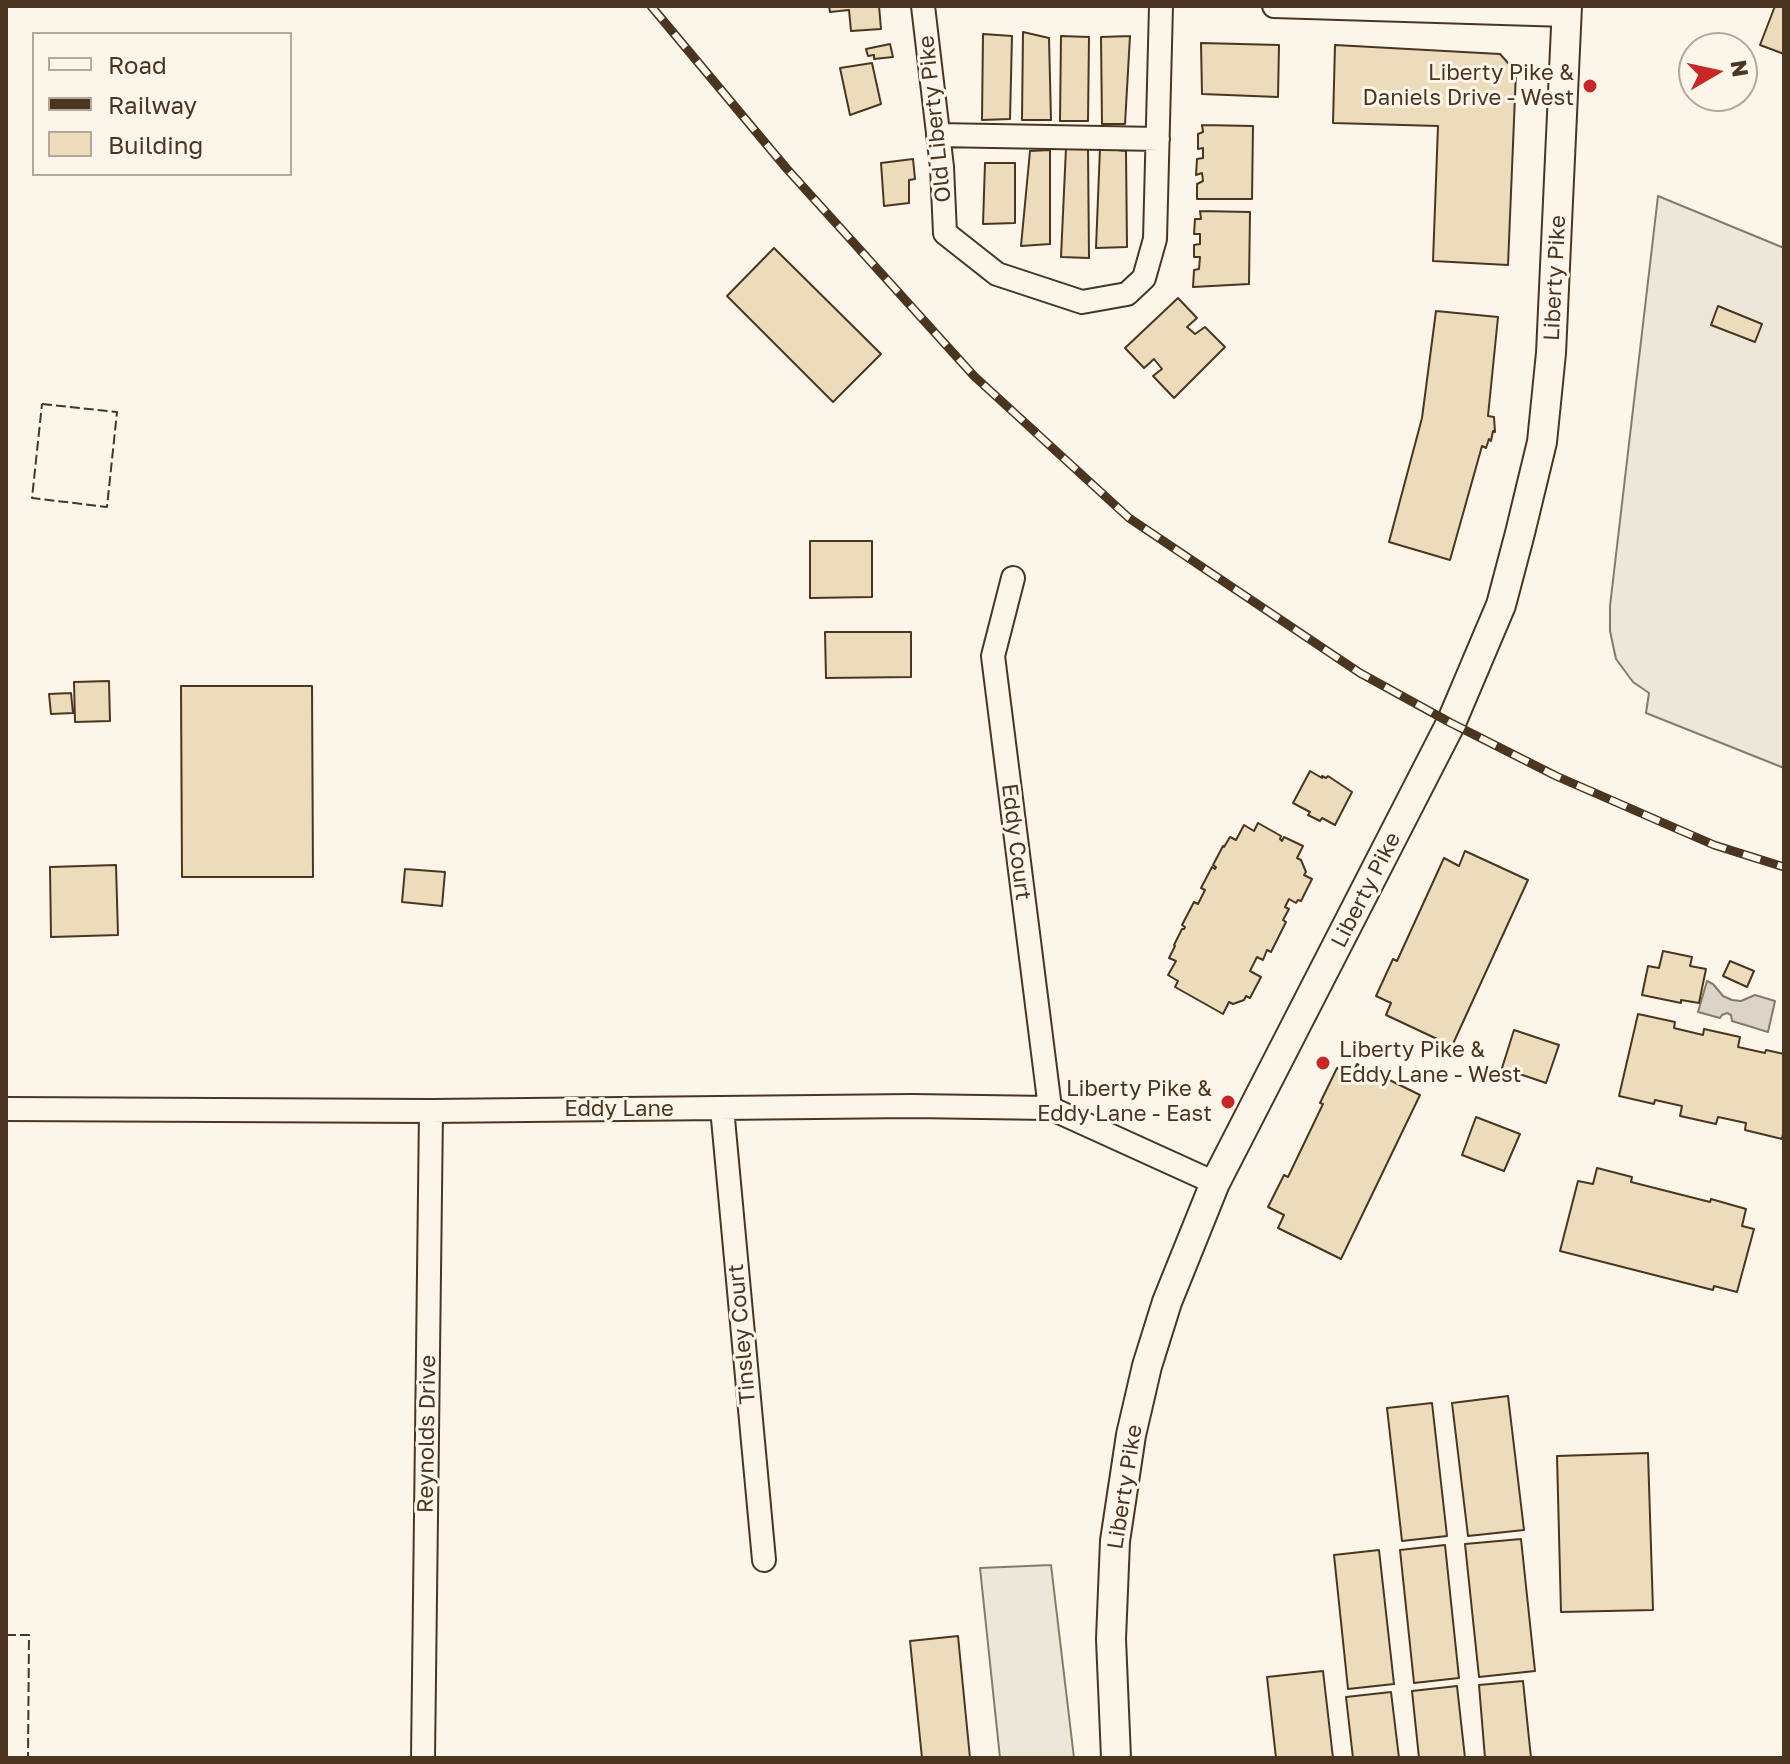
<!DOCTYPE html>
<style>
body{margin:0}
#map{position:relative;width:1790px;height:1764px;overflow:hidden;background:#fbf6e9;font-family:"Golos Text",sans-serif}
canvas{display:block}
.frame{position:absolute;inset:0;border:8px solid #4a3520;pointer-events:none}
.legend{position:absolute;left:32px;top:32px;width:260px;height:144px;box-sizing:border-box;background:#fbf6e9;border:2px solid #b4a999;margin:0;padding:10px 14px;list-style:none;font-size:24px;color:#4a3520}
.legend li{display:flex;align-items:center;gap:16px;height:40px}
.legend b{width:40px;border:2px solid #b4a999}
.north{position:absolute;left:1678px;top:32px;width:80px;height:80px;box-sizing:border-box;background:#fbf6e9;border:2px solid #b4a999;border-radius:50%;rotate:81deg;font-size:22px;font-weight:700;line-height:32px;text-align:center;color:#4a3520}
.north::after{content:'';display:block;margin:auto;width:28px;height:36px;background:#c62828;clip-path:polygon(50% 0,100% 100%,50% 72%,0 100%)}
</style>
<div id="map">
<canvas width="1790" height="1764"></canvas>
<div class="frame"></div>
<ul class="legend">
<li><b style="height:10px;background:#fbf6e9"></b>Road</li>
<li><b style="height:10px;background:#4a3520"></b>Railway</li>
<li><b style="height:22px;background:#ecdcbc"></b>Building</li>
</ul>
<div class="north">N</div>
</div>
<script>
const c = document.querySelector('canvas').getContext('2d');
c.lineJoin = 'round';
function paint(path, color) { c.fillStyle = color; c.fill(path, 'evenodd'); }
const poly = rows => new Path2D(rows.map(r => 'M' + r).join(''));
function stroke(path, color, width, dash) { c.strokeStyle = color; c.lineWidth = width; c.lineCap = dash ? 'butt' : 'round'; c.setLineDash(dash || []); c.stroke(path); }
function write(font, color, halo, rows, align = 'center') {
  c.font = font + ' "Golos Text",sans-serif'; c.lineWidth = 6; c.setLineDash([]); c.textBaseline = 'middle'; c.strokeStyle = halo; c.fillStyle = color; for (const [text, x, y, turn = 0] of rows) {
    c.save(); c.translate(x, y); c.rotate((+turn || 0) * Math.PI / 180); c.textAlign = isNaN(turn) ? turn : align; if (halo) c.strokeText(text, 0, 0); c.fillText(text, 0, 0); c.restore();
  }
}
const parking = poly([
 [1658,196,1784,248,1784,768,1646,713,1649,693,1633,682,1616,659,1610,631,1610,606,1658,196],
 [1051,1565,1074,1758,1000,1758,980,1568,1051,1565]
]);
paint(parking, '#ede7d9');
stroke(parking, '#887966', 2);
const water = poly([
 [1707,981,1713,984,1723,996,1732,1000,1741,1001,1755,995,1775,1001,1768,1032,1732,1021,1731,1015,1727,1013,1722,1015,1720,1018,1698,1012,1707,981]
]);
paint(water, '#dcd4c6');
stroke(water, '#887966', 2);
const building = poly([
 [829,6,879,6,881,29,851,31,849,10,830,12,829,6],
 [1775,6,1784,6,1784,54,1760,45,1775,6],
 [1023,32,1049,38,1051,120,1022,120,1023,32],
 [983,34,1012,36,1010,119,982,120,983,34],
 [1061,36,1089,37,1088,121,1060,121,1061,36],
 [1130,36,1125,124,1102,124,1101,37,1130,36],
 [1201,43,1279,45,1278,97,1202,94,1201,43],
 [890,44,893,57,874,59,874,55,868,56,866,49,890,44],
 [1335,45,1500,54,1516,72,1508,265,1433,261,1438,126,1333,123,1335,45],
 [872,63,881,104,850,115,840,68,872,63],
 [1202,125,1253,126,1252,199,1197,199,1197,184,1203,181,1202,173,1196,175,1197,159,1203,158,1203,148,1198,149,1198,134,1203,132,1202,125],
 [1066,148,1088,148,1089,258,1061,257,1066,148],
 [1100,148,1126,151,1127,247,1096,248,1100,148],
 [1050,150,1050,244,1021,246,1030,151,1050,150],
 [913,159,915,179,909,180,909,203,884,206,881,163,913,159],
 [985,163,1015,163,1015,223,983,224,985,163],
 [1200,211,1250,212,1249,284,1193,287,1194,270,1199,269,1200,257,1194,257,1194,245,1200,244,1200,234,1194,234,1195,219,1201,219,1200,211],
 [774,248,881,354,833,402,727,296,774,248],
 [1178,298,1197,318,1187,327,1195,334,1205,327,1225,347,1174,398,1153,376,1162,369,1154,359,1144,368,1125,348,1178,298],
 [1718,306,1762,324,1755,342,1711,325,1718,306],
 [1436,311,1498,317,1488,416,1494,417,1495,432,1493,431,1491,441,1489,439,1486,448,1482,446,1450,560,1389,542,1422,418,1436,311],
 [810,541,872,541,872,597,810,598,810,541],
 [825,632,911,632,911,677,826,678,825,632],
 [109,681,110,721,75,722,74,682,109,681],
 [181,686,312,686,313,877,182,877,181,686],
 [71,693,73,713,51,714,49,694,71,693],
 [1310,771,1322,778,1322,776,1326,778,1328,776,1352,792,1335,825,1322,818,1320,821,1308,815,1310,812,1293,803,1310,771],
 [1258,823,1281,836,1280,839,1282,841,1284,837,1303,846,1297,858,1301,860,1306,872,1304,875,1312,879,1301,901,1298,900,1296,903,1289,899,1285,907,1289,909,1283,920,1286,922,1271,952,1267,950,1263,960,1257,957,1250,971,1261,977,1250,998,1246,996,1244,1000,1233,1004,1229,1002,1223,1014,1175,987,1178,981,1168,975,1176,961,1169,958,1175,946,1174,945,1182,929,1184,929,1185,927,1182,925,1194,902,1198,904,1205,890,1201,888,1212,867,1215,869,1216,867,1213,865,1223,846,1224,847,1230,837,1236,840,1244,825,1254,831,1258,823],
 [1465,851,1528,880,1452,1046,1386,1015,1391,1003,1376,996,1393,959,1397,961,1444,858,1459,866,1465,851],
 [116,865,118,935,51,937,50,867,116,865],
 [405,869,445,872,442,906,402,902,405,869],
 [1663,951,1692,957,1690,966,1706,969,1699,1003,1681,1000,1681,1003,1642,995,1648,966,1659,968,1663,951],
 [1730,961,1754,971,1747,987,1723,976,1730,961],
 [1638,1014,1675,1022,1674,1028,1703,1035,1704,1029,1740,1037,1738,1047,1765,1053,1766,1050,1784,1054,1784,1129,1782,1139,1745,1130,1746,1123,1718,1117,1716,1124,1680,1116,1682,1106,1655,1100,1654,1104,1619,1096,1638,1014],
 [1514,1030,1559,1045,1546,1083,1502,1068,1514,1030],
 [1357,1064,1420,1095,1341,1259,1278,1228,1284,1215,1268,1207,1284,1175,1288,1177,1323,1104,1320,1103,1337,1068,1352,1075,1357,1064],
 [1476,1117,1520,1134,1504,1171,1462,1155,1476,1117],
 [1597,1168,1632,1177,1631,1182,1710,1202,1711,1199,1746,1209,1742,1226,1754,1229,1737,1292,1714,1286,1713,1290,1560,1251,1578,1181,1593,1184,1597,1168],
 [1508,1396,1524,1530,1468,1536,1452,1403,1508,1396],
 [1432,1403,1447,1536,1402,1541,1387,1408,1432,1403],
 [1648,1453,1653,1610,1561,1612,1557,1456,1648,1453],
 [1521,1539,1535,1671,1479,1677,1465,1544,1521,1539],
 [1445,1545,1459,1678,1414,1683,1400,1550,1445,1545],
 [1379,1550,1394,1684,1348,1689,1334,1555,1379,1550],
 [958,1636,970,1758,922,1758,910,1641,958,1636],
 [1323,1671,1333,1758,1276,1758,1267,1677,1323,1671],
 [1523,1681,1531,1758,1485,1758,1479,1685,1523,1681],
 [1457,1686,1465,1758,1419,1758,1412,1691,1457,1686],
 [1391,1692,1399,1758,1353,1758,1346,1697,1391,1692]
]);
paint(building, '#ecdcbc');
stroke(building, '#4a3520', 2);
const minor = poly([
 [923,6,942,167,945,233,997,274,1082,302,1127,294,1144,278,1155,239,1161,6],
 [1274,6,1567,15],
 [938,135,1158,139],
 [1013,578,993,656,1050,1108],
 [722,1108,764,1560],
 [6,1109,431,1111,912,1106,1050,1108,1215,1183],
 [423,1758,431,1111]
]);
const tertiary = poly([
 [1116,1758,1111,1639,1115,1541,1131,1435,1147,1366,1167,1302,1215,1183,1451,723,1501,605,1520,533,1542,442,1551,353,1567,6]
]);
stroke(minor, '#4a3520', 26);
stroke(tertiary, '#4a3520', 32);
stroke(minor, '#fbf6e9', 22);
stroke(tertiary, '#fbf6e9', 28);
const rail = poly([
 [651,6,787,169,974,376,1129,518,1360,673,1451,723,1556,776,1714,845,1784,867]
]);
stroke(rail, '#4a3520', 9);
stroke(rail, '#fbf6e9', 6, [18]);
stroke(poly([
 [42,404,117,412,107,507,32,498,42,404],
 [6,1635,29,1635,28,1758]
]), '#4a3520', 2, [10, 4]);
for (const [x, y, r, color] of [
 [1590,86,8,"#c62828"],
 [1323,1063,8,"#c62828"],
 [1228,1102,8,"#c62828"]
]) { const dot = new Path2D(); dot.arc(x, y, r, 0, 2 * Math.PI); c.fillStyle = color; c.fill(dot); stroke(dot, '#fbf6e9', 3); }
write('22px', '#4a3520', '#fbf6e9', [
 ["Liberty Pike &",1574,73],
 ["Daniels Drive - West",1574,98],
 ["Liberty Pike &",1339,1050,"left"],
 ["Eddy Lane - West",1339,1075,"left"],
 ["Liberty Pike &",1212,1089],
 ["Eddy Lane - East",1212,1114]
], 'right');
write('22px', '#4a3520', '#fbf6e9', [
 ["Old Liberty Pike",935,119,-96],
 ["Liberty Pike",1555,278,-87],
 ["Eddy Court",1016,842,83],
 ["Liberty Pike",1366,890,-63],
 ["Eddy Lane",619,1109],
 ["Tinsley Court",742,1334,-95],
 ["Reynolds Drive",427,1434,-89],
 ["Liberty Pike",1125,1487,-81]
]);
</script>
